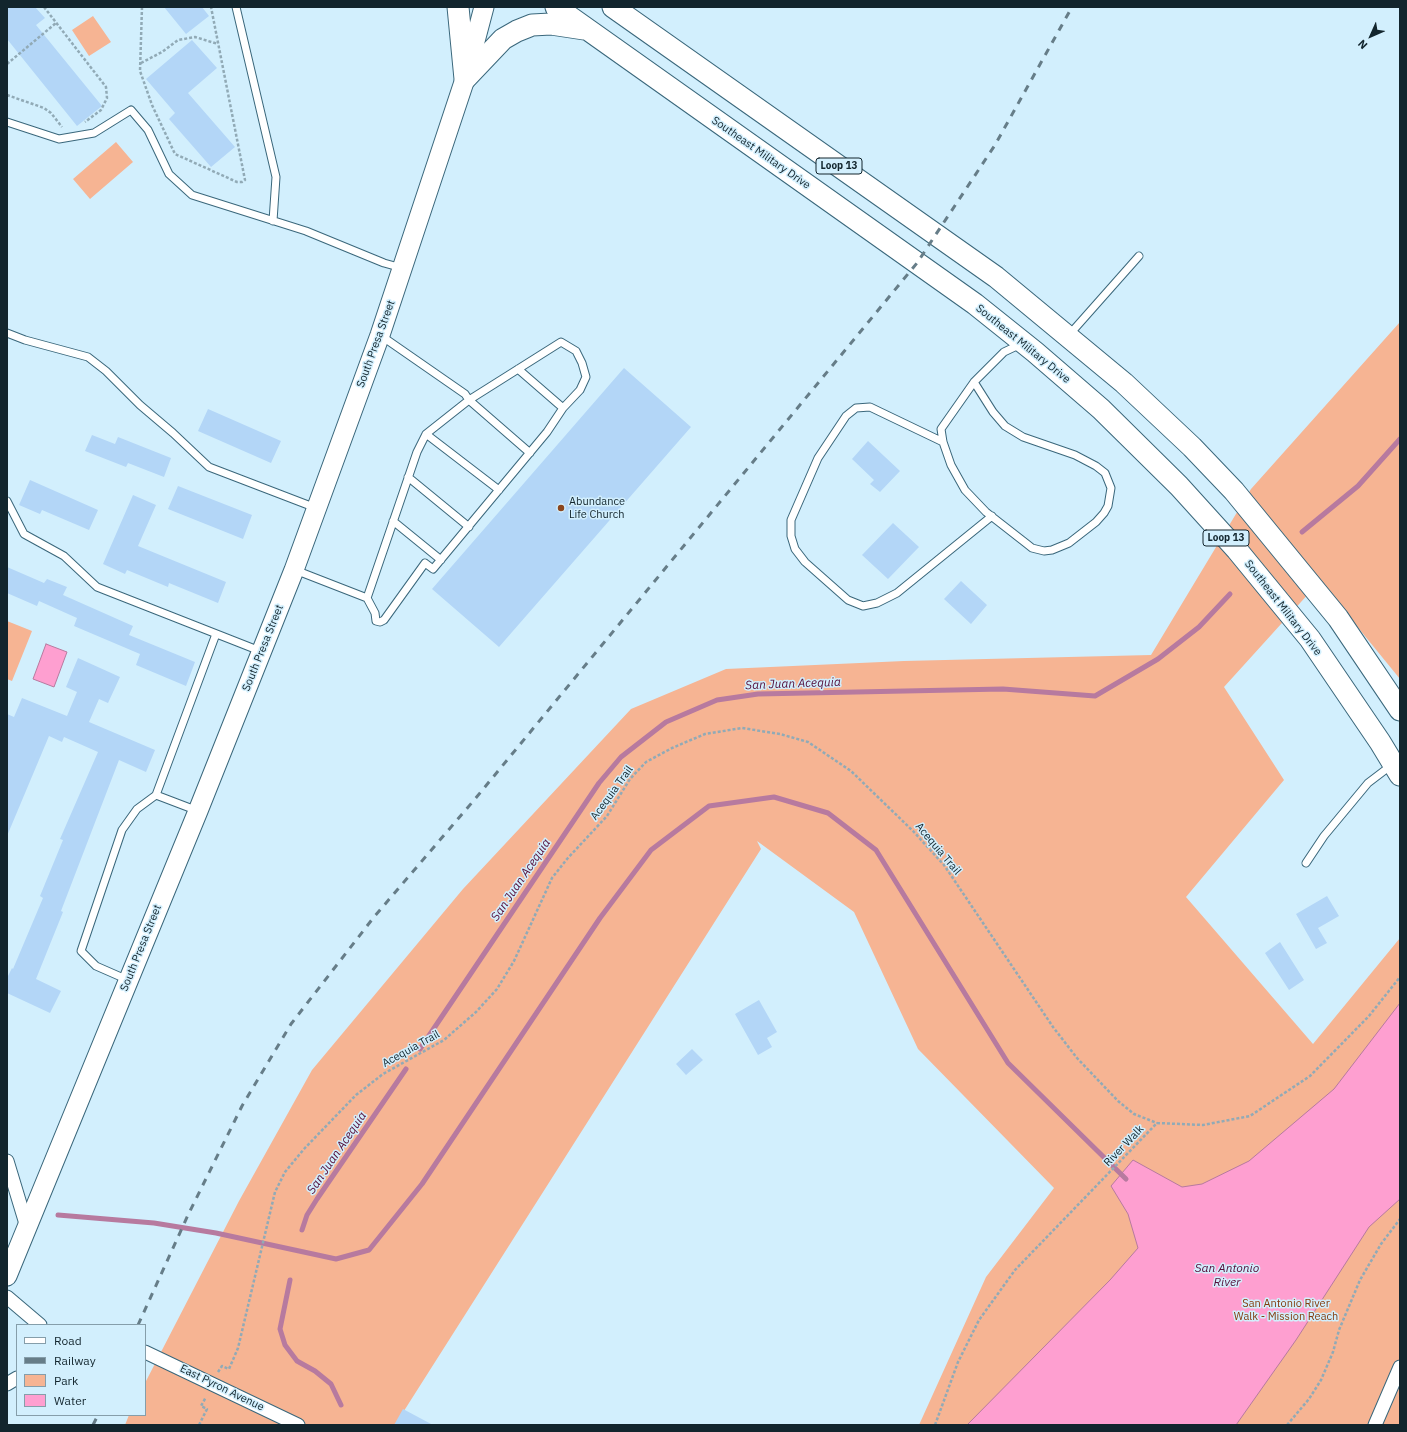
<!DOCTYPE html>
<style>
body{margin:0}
#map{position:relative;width:1407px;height:1432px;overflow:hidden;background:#d2effd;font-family:"IBM Plex Sans",sans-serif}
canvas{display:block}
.frame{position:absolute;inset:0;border:8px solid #12252d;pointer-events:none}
.legend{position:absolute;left:16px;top:1324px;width:130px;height:92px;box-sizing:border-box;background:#d2effd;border:1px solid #859eaa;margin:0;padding:5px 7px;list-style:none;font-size:12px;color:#12252d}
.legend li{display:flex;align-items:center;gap:8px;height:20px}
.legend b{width:20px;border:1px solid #859eaa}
.north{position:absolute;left:1351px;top:16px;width:40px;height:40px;-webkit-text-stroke:3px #d2effd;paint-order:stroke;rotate:225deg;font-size:11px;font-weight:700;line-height:16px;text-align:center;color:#12252d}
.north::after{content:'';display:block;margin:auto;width:14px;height:18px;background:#12252d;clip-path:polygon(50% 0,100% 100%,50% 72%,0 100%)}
</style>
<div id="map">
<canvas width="1407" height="1432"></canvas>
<div class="frame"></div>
<ul class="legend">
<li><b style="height:5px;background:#fff"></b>Road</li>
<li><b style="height:5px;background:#667d88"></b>Railway</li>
<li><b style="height:11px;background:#f6b493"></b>Park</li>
<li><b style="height:11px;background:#fe9fd0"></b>Water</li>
</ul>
<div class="north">N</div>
</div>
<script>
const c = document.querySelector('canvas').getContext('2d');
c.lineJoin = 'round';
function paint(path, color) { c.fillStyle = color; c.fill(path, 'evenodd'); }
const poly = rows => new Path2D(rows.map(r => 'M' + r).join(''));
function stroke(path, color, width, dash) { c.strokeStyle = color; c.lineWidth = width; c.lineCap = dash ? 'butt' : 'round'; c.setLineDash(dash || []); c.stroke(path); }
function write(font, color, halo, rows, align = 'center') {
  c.font = font + ' "IBM Plex Sans",sans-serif'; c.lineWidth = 3; c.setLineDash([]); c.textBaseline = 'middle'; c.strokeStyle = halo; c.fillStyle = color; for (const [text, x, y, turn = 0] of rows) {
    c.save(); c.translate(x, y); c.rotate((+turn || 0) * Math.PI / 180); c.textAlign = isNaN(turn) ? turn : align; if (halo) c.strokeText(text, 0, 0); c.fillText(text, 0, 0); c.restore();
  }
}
paint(poly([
 [93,16,111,42,89,56,72,30],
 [116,142,133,162,90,199,73,179],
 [1400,322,1400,679,1320,581,1224,687,1284,780,1186,897,1313,1044,1400,938,1400,1425,919,1425,986,1277,1054,1188,918,1049,854,912,757,841,761,849,395,1425,125,1425,129,1415,145,1415,145,1383,239,1201,312,1070,463,889,631,709,726,669,904,661,1151,655,1251,489],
 [7,621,32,631,12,681,7,679]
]), '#f6b493');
const water = poly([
 [46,644,67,652,54,687,33,679,46,644],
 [1400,1003,1400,1199,1369,1227,1296,1340,1236,1425,967,1425,1110,1280,1138,1248,1128,1214,1111,1186,1133,1160,1182,1187,1202,1184,1249,1161,1334,1089,1400,1003]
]);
paint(water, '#fe9fd0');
stroke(water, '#b77a9f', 1);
stroke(poly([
 [1302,532,1358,486,1400,439],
 [420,1049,599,783,621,757,666,722,717,700,758,694,1003,689,1095,696,1158,659,1199,627,1230,594],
 [58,1215,154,1223,216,1233,336,1259,369,1250,422,1184,600,918,651,850,709,806,774,797,828,813,876,850,1008,1063,1126,1179],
 [302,1230,307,1215,317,1199,406,1069],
 [290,1280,280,1329,285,1345,297,1361,315,1371,331,1384,341,1405]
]), '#b77a9f', 5);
paint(poly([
 [7,7,35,7,45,18,36,25,102,106,77,126,7,39],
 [164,7,202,7,209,16,186,34],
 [192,40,217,68,188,93,235,147,211,167,169,119,175,113,146,79],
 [624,368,691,427,499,647,432,589],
 [208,409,281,441,271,463,198,431],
 [92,435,115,444,118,437,171,458,164,477,128,463,126,467,85,451],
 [868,441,900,471,880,492,870,484,874,480,852,459],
 [30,480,98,510,89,530,42,510,40,514,19,505],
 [178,486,252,515,243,539,168,509],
 [133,495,156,505,138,546,226,582,218,603,169,583,168,587,127,570,125,574,103,564],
 [893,523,919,547,888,579,862,555],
 [7,567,44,583,47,579,67,587,63,595,133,626,129,635,195,662,186,686,136,665,140,654,74,626,77,618,39,601,37,606,7,593],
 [961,581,987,605,971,624,944,599],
 [78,658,120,677,108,703,99,699,89,722,155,750,146,772,119,760,61,911,63,912,36,979,61,991,50,1013,7,993,7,978,12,968,13,969,43,898,40,896,63,840,60,839,98,752,64,737,62,742,49,736,7,836,7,714,14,717,22,698,67,716,77,692,66,687],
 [1327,896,1339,916,1318,928,1327,943,1316,949,1296,914],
 [1280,942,1304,980,1289,990,1265,953],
 [759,1000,777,1032,767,1038,772,1047,758,1055,735,1014],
 [692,1049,703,1060,686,1075,676,1064],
 [403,1409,433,1425,394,1425]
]), '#b3d6f7');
const lane = poly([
 [236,7,276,177,273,221],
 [7,122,59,139,94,133,131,110,148,130,169,174,192,195,306,231,384,263,402,268],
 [7,333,25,340,88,357,106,371,140,405,173,433,209,467,316,508],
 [1069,335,1139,256],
 [518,369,563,408],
 [974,382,993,412,1005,426,1023,437,1075,455,1096,466,1105,473,1111,488,1108,506,1104,513,1096,522,1069,543,1052,550,1044,551,1032,548,1027,544,986,512,965,490,951,465,943,442,941,429,974,382,1004,352,1021,344],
 [426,434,499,490],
 [943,442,870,407,856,408,846,416,818,458,791,520,791,536,795,549,805,562,848,600,863,606,877,603,897,593,992,516],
 [408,477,469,527],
 [7,501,24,534,64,556,97,587,260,651],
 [393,521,441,560],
 [295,570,367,598,417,452,426,434,469,400,465,394,380,335],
 [367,598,375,613,376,621,380,622,384,620,425,563,433,569,547,432,563,408,580,390,586,377,582,363,576,351,561,342,469,400,530,453],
 [156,795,198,811],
 [1306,863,1324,836,1368,783,1393,764],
 [128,980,96,966,81,951,122,830,137,809,156,795,216,634]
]);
const street = poly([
 [7,1161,27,1227],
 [7,1297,40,1325],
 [145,1352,298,1425],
 [7,1384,17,1378],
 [1375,1425,1400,1367]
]);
const secondary = poly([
 [7,1276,198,811,294,570,380,335,465,79,484,7]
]);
const primary = poly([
 [458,7,465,79],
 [556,7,975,304,1035,352,1101,409,1179,486,1237,550,1310,639,1380,742,1400,775],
 [613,7,996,277,1124,383,1192,447,1234,491,1338,618,1400,710],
 [465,79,503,39,517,31,532,25,551,24,584,29]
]);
stroke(lane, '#3a677b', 9);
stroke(street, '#3a677b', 15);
stroke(secondary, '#3a677b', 21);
stroke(primary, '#3a677b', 23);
stroke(poly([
 [44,7,106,87,107,98,101,110,85,122],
 [142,7,140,71,152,105,175,154,237,182,242,182,245,180,211,7],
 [141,63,162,52,178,40,195,37,218,44],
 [7,64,56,23],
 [7,95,44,108,51,113,62,127],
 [218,1372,222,1366,229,1369,238,1348,275,1192,285,1172,304,1149,356,1095,383,1074,444,1040,476,1012,497,989,514,961,552,878,567,859,607,816,630,779,646,762,672,748,705,734,742,728,780,734,808,742,851,771,913,831,944,865,1053,1027,1077,1058,1118,1101,1134,1114,1157,1123],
 [199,1425,207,1409,201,1406,206,1397],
 [935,1425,958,1362,979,1320,1015,1270,1157,1123,1203,1125,1250,1116,1310,1076,1369,1016,1400,977],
 [1287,1425,1309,1399,1321,1380,1333,1352,1339,1330,1360,1280,1381,1244,1400,1219]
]), '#91aab6', 2.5, [3, 2]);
stroke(lane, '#fff', 7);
stroke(street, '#fff', 13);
stroke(secondary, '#fff', 19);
stroke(primary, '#fff', 21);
stroke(poly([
 [138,1325,188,1215,242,1106,291,1024,374,917,475,799,917,263,995,145,1072,7],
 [93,1425,98,1415]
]), '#667d88', 3, [7, 7]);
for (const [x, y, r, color] of [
 [561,508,4,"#8b461e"]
]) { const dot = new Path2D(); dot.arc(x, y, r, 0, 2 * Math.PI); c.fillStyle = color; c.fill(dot); stroke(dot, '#d2effd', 1.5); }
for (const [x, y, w] of [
 [839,166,46],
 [1226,538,46]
]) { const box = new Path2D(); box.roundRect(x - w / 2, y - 8, w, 16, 3); c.fillStyle = '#d2effd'; c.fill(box); stroke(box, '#12252d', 1); }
write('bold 10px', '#12252d', null, [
 ["Loop 13",839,166],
 ["Loop 13",1226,538]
]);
write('11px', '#12252d', '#d2effd', [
 ["Southeast Military Drive",761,153,35],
 ["South Presa Street",376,344,-70],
 ["Southeast Military Drive",1023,344,39],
 ["Southeast Military Drive",1283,608,52],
 ["South Presa Street",263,648,-68],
 ["Acequia Trail",612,793,-54],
 ["Acequia Trail",938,849,50],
 ["South Presa Street",141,948,-68],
 ["Acequia Trail",411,1049,-29],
 ["River Walk",1124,1146,-46],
 ["East Pyron Avenue",222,1388,26]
]);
write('11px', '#12252d', '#d2effd', [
 ["Abundance",569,502],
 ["Life Church",569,515]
], 'left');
write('11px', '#843c0d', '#d2effd', [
 ["San Antonio River",1286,1304],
 ["Walk - Mission Reach",1286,1317]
]);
write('italic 12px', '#550d39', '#d2effd', [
 ["San Juan Acequia",793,684,-2],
 ["San Juan Acequia",521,880,-56],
 ["San Juan Acequia",337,1153,-56],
 ["San Antonio",1227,1269],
 ["River",1227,1283]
]);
</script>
